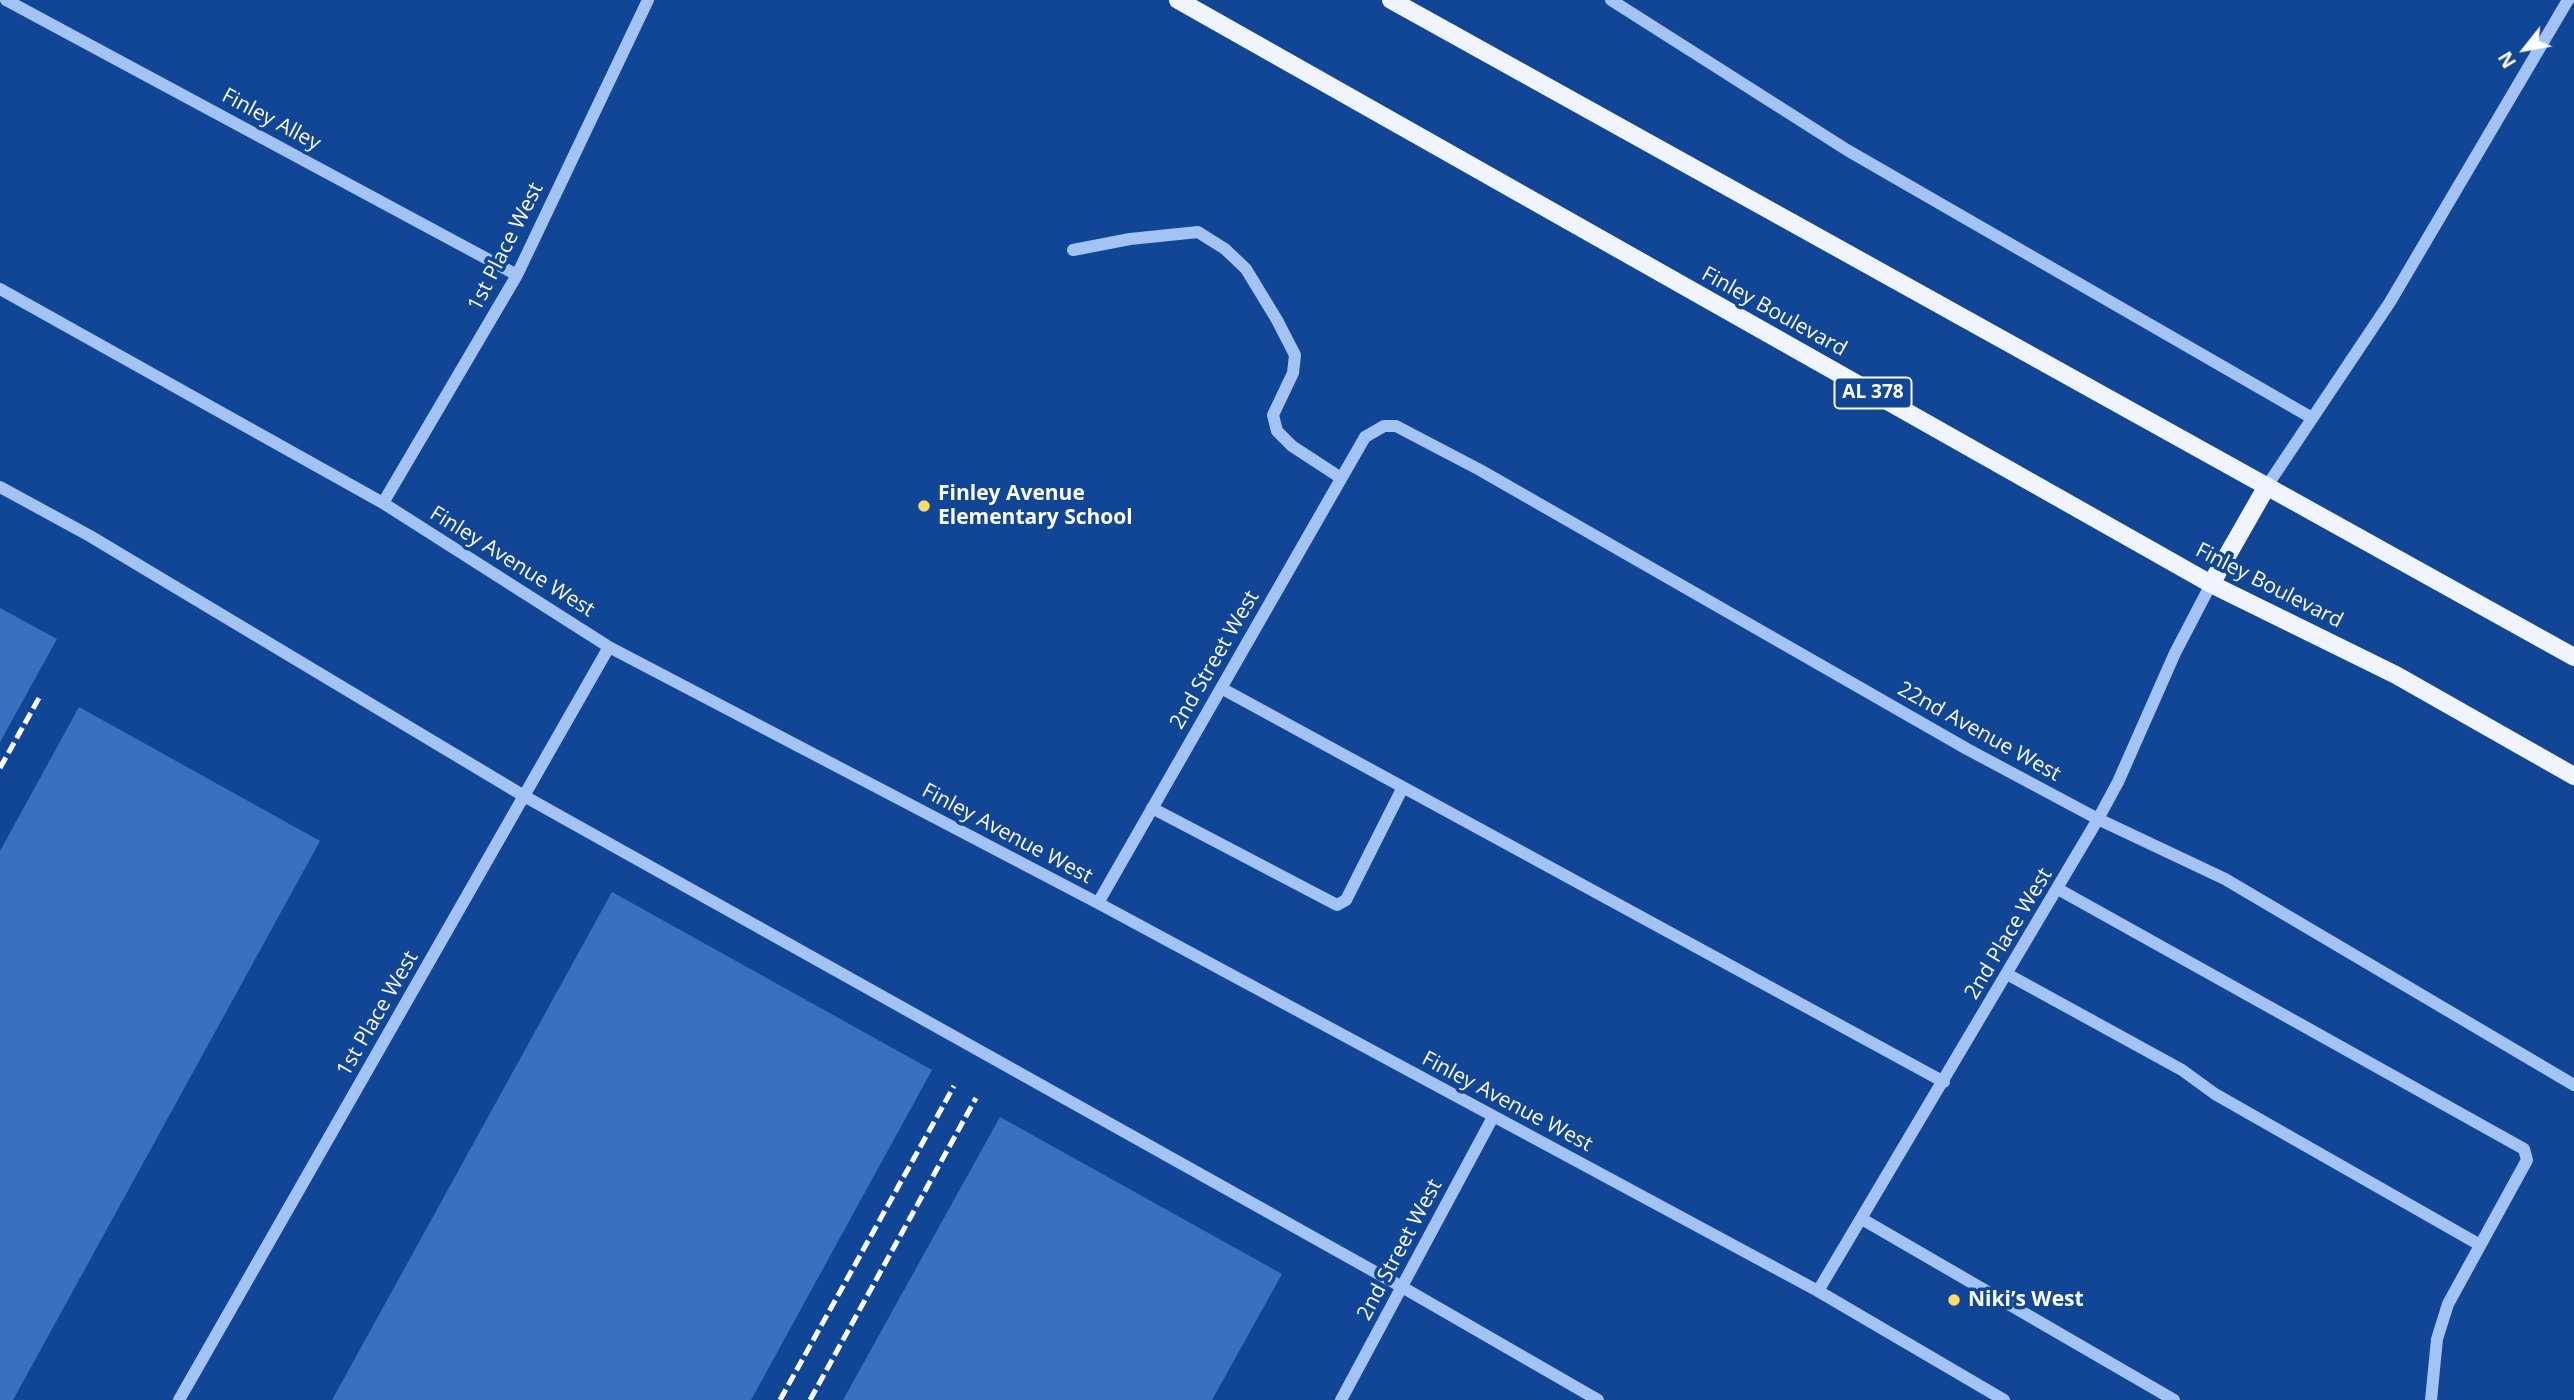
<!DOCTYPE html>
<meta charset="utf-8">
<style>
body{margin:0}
#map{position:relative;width:2574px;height:1400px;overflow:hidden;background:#114697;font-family:"Open Sans",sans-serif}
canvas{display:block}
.north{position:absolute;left:2490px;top:14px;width:70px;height:70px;-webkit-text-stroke:5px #114697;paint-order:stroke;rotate:239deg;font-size:19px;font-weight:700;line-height:28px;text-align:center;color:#fff}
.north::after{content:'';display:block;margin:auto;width:24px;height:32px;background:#fff;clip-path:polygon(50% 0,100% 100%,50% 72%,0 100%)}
</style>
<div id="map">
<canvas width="2574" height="1400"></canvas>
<div class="north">N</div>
</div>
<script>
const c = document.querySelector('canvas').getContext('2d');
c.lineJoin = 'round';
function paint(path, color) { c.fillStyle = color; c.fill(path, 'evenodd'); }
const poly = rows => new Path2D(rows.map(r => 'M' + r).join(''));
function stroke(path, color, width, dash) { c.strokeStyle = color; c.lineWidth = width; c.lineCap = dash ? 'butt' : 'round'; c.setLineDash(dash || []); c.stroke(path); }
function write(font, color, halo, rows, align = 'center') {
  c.font = font + ' "Open Sans",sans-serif'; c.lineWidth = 7; c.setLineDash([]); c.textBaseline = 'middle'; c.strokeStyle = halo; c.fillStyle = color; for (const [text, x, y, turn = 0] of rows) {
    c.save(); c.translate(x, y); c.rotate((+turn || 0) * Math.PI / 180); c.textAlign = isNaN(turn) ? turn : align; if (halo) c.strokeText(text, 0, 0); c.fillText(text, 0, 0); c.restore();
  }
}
paint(poly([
 [0,608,57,639,0,742],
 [79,707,320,841,13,1400,0,1400,0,851],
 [612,892,932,1070,751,1400,332,1400],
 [1000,1117,1282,1274,1212,1400,843,1400]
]), '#3a70c0');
stroke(poly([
 [6,0,517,275],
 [1611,0,1847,150,2312,418],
 [1073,250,1130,239,1198,232,1225,249,1246,269,1277,320,1295,355,1293,373,1273,415,1277,431,1292,446,1341,478],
 [0,289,383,503,609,647,1098,903,1818,1291,2004,1400],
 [2267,486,2390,302,2568,0],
 [0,487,90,536,524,796,1402,1287,1598,1400],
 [383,503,517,275,648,0],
 [1221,688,1944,1082],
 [1152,808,1337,905,1346,900,1403,787],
 [2058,889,2524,1149,2527,1160,2448,1304,2437,1339,2431,1400],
 [1098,903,1365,437,1384,426,1396,426,1480,470,1967,749,2098,819,2225,879,2574,1085],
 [2007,974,2182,1070,2215,1094,2480,1245],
 [1862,1219,2174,1400],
 [1818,1291,2098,819,2118,782,2175,653,2211,584],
 [179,1400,609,647],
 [1341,1400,1493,1117]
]), '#a2c3f3', 12);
stroke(poly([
 [1178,0,2211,584,2396,675,2574,776],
 [1391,0,2574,657],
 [2211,584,2267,486]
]), '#eff4ff', 18);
stroke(poly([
 [0,768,39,698],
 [780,1400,954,1086],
 [810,1400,976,1098]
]), '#fff', 5, [12, 5]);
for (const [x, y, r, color] of [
 [924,506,7,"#ffda65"],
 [1954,1300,7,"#ffda65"]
]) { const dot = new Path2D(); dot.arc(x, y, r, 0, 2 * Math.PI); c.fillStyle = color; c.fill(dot); stroke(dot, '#114697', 2.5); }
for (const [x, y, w] of [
 [1873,393,77]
]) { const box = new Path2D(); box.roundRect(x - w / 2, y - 15.5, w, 31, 5); c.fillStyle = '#114697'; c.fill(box); stroke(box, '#fff', 2); }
write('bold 19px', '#fff', null, [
 ["AL 378",1873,393]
]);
write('21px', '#fff', '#114697', [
 ["Finley Alley",271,120,28],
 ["1st Place West",506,247,-63],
 ["Finley Boulevard",1774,312,29],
 ["Finley Avenue West",512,562,32],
 ["Finley Boulevard",2269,586,27],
 ["2nd Street West",1215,660,-60],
 ["22nd Avenue West",1979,732,29],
 ["Finley Avenue West",1007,834,28],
 ["2nd Place West",2009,934,-59],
 ["1st Place West",378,1014,-60],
 ["Finley Avenue West",1507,1102,28],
 ["2nd Street West",1400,1250,-62]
]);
write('bold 21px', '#fff', '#114697', [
 ["Finley Avenue",938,494],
 ["Elementary School",938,518],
 ["Niki’s West",1968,1300]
], 'left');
</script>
